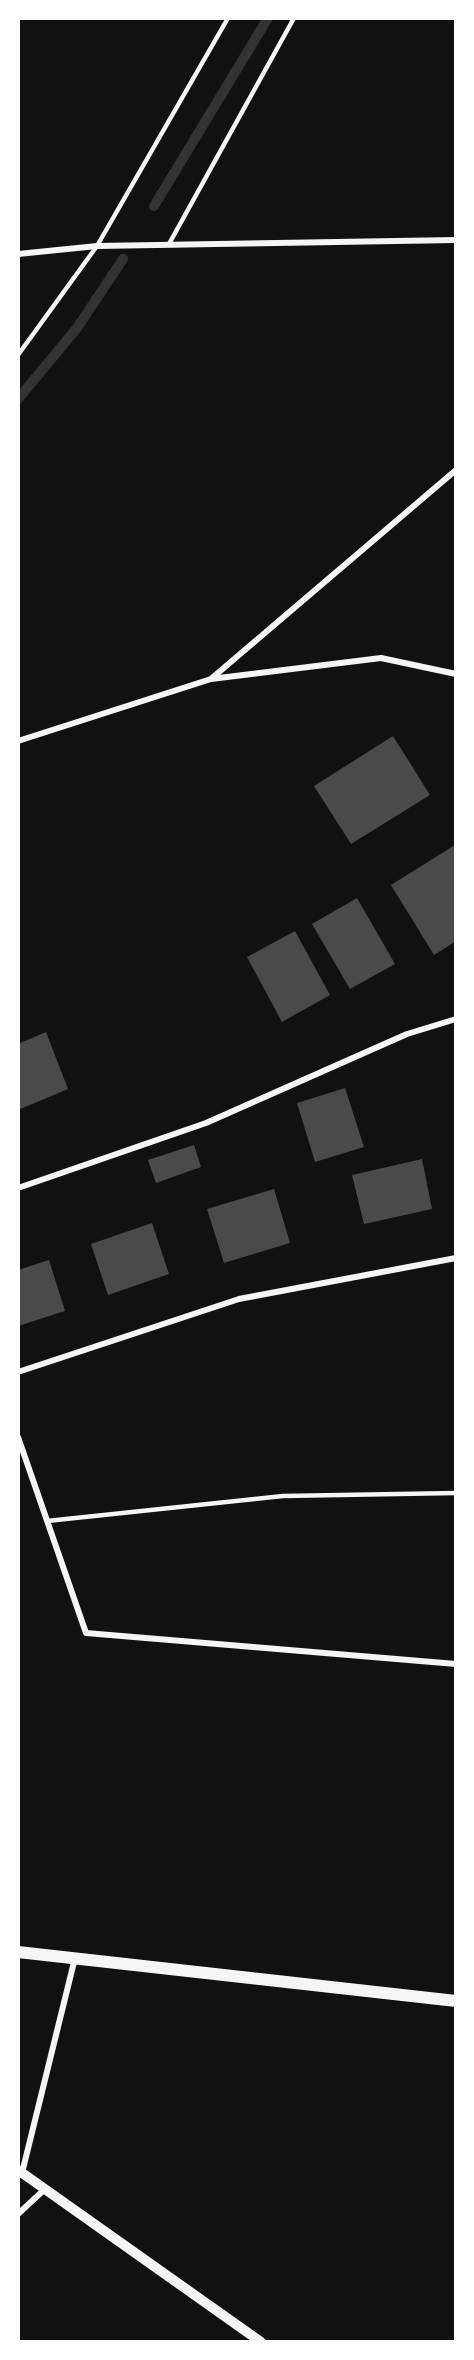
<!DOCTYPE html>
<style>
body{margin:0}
#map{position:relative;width:474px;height:2360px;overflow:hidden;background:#111;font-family:"Exo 2",sans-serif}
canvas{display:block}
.frame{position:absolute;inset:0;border:20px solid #fff;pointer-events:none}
</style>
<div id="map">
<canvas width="474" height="2360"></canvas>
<div class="frame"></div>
</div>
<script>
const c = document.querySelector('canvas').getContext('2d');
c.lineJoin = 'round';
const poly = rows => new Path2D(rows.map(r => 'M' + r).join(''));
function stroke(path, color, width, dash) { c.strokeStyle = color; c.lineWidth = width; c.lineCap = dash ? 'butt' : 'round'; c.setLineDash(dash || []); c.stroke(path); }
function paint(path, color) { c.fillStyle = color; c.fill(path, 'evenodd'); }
stroke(poly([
 [154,206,268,18],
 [18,399,77,328,123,259]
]), '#333', 10);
paint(poly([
 [393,736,430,795,351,844,314,786],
 [455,845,456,941,434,955,391,885],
 [357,898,395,964,350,989,312,924],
 [295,931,330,995,282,1022,247,957],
 [46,1032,68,1089,18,1110,18,1044],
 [345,1088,364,1147,315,1162,297,1103],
 [194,1145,201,1167,156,1183,148,1160],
 [422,1159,432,1209,364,1224,352,1175],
 [274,1189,290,1243,224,1263,207,1209],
 [152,1223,169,1274,108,1295,91,1244],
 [49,1260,65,1311,18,1326,18,1270]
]), '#4a4a4a');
stroke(poly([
 [169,244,294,18],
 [18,355,97,246,228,18],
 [47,1521,283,1496,456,1493]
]), '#f5f5f5', 4.5);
stroke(poly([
 [18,254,97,246,456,240],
 [212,678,456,470],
 [18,741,211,679,381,658,456,674],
 [18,1188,206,1123,407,1034,456,1019],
 [18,1372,239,1299,456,1258],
 [18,1437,86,1633,456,1664],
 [22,2173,75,1958],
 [18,2214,45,2189]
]), '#f5f5f5', 6);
stroke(poly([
 [18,2170,261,2342]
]), '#f5f5f5', 10);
stroke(poly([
 [18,1952,456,2001]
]), '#f5f5f5', 12);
</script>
